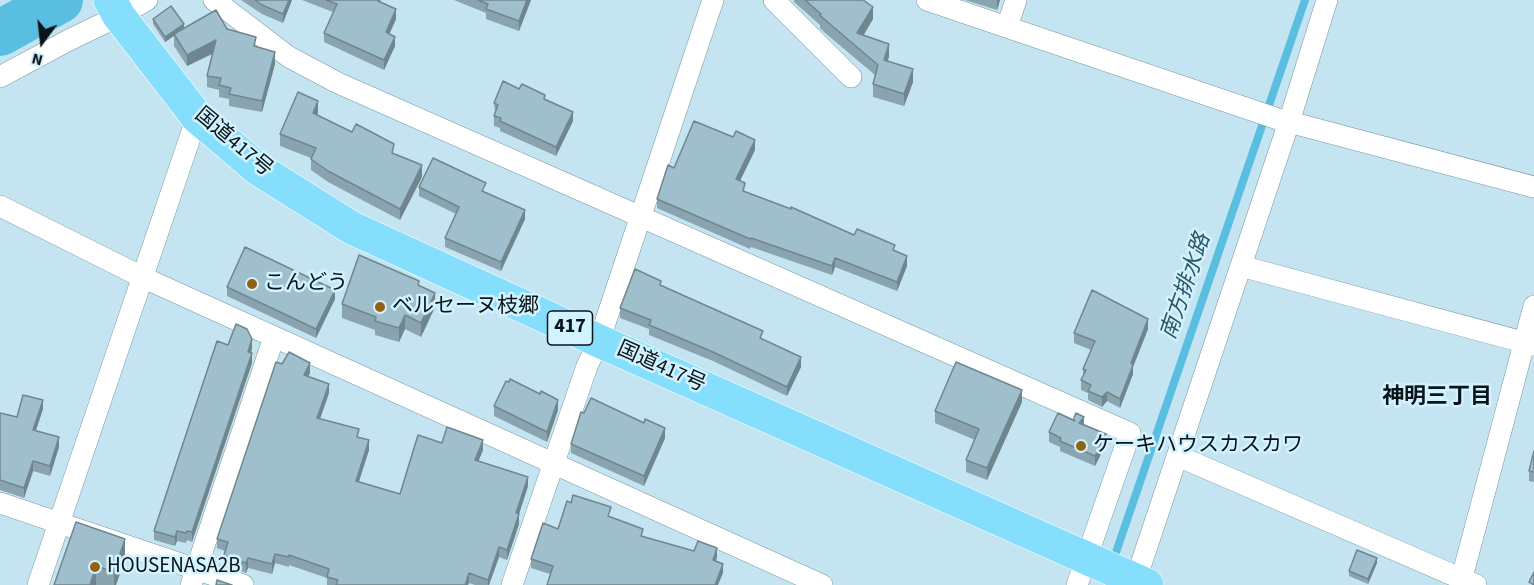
<!DOCTYPE html>
<meta charset="utf-8">
<style>
body{margin:0}
#map{position:relative;width:1534px;height:585px;overflow:hidden;background:#c4e4f1;font-family:"Source Sans 3",sans-serif}
canvas{display:block}
.north{position:absolute;left:12px;top:12px;width:60px;height:60px;-webkit-text-stroke:4px #d1f2fe;paint-order:stroke;rotate:195deg;font-size:16px;font-weight:700;line-height:24px;text-align:center;color:#091419}
.north::after{content:'';display:block;margin:auto;width:21px;height:27px;background:#091419;clip-path:polygon(50% 0,100% 100%,50% 72%,0 100%)}
</style>
<div id="map">
<canvas width="1534" height="585"></canvas>
<div class="north">N</div>
</div>
<script>
const c = document.querySelector('canvas').getContext('2d');
c.lineJoin = 'round';
const poly = rows => new Path2D(rows.map(r => 'M' + r).join(''));
function stroke(path, color, width, dash) { c.strokeStyle = color; c.lineWidth = width; c.lineCap = dash ? 'butt' : 'round'; c.setLineDash(dash || []); c.stroke(path); }
function paint(path, color) { c.fillStyle = color; c.fill(path, 'evenodd'); }
function write(font, color, halo, rows, align = 'center') {
  c.font = font + ' "Source Sans 3","Noto Sans JP",sans-serif'; c.lineWidth = 5; c.setLineDash([]); c.textBaseline = 'middle'; c.strokeStyle = halo; c.fillStyle = color; for (const [text, x, y, turn = 0] of rows) {
    c.save(); c.translate(x, y); c.rotate((+turn || 0) * Math.PI / 180); c.textAlign = isNaN(turn) ? turn : align; if (halo) c.strokeText(text, 0, 0); c.fillText(text, 0, 0); c.restore();
  }
}
stroke(poly([
 [1113,561,1305,0]
]), '#59bee0', 8);
stroke(poly([
 [0,33,60,0]
]), '#59bee0', 46);
const street = poly([
 [214,0,289,57,338,83,1130,433,1077,585],
 [774,0,851,77],
 [927,0,1278,119,1534,187],
 [1007,27,1016,0],
 [0,77,69,40,119,16,147,0],
 [0,206,142,277,822,585],
 [1241,266,1534,345],
 [1178,456,1476,585],
 [0,503,243,585],
 [38,585,197,117],
 [191,585,274,337],
 [512,585,587,366,599,341,713,0],
 [1134,585,1289,122,1327,0],
 [1460,585,1534,306]
]);
const highway = poly([
 [110,0,119,16,197,117,258,169,352,228,599,341,1147,585]
]);
stroke(street, '#7897a2', 22);
stroke(highway, '#fff', 34);
stroke(street, '#fff', 21);
stroke(highway, '#86defd', 33);
paint(poly([
 [241,0,292,0,283,23,262,14],
 [302,0,381,0,381,3,396,19,389,34,395,46,384,70,324,42,324,33,333,12],
 [454,0,531,0,519,31,486,19,486,13],
 [794,0,863,0,873,19,864,35,889,56,888,61,913,82,904,106,873,97,873,84,875,75,824,32,820,28,820,25,794,2],
 [965,0,1000,0,997,10],
 [153,19,184,28,227,29,256,47,275,64,262,112,229,106,229,99,219,97,219,90,207,87,207,76,212,54,187,66,174,46,174,36,165,42,153,24],
 [519,89,545,100,573,121,556,156,500,131,500,128,494,126,494,116,495,113,494,103],
 [318,113,317,115,394,154,422,177,400,220,328,182,311,170,311,158,280,146,280,134],
 [755,150,740,181,745,192,895,251,907,266,897,291,835,267,832,275,751,247,750,249,657,208,657,199,674,168],
 [419,187,486,192,525,219,501,271,445,247,445,238,456,214,419,196],
 [661,285,763,340,801,367,787,396,713,361,649,335,649,329,620,318,620,308],
 [419,286,435,307,421,337,405,329,399,342,375,335,375,330,342,318,342,304],
 [227,287,335,299,316,338,227,296],
 [1148,329,1133,367,1133,374,1120,408,1107,401,1102,407,1088,400,1088,393,1081,390,1081,380,1083,378,1083,369,1091,350,1074,343,1074,333],
 [252,349,251,353,252,363,192,542,187,540,186,543,177,541,175,546,154,540,154,531],
 [310,373,308,377,329,393,320,419,359,437,369,450,358,482,400,494,442,443,483,450,478,461,528,486,519,514,519,524,507,560,499,557,489,585,475,585,469,583,468,585,327,585,327,578,289,565,289,567,275,563,272,574,248,568,246,573,224,565,224,555,225,551,217,548,217,539],
 [1022,402,987,480,966,472,966,460,975,440,935,423,935,411],
 [494,406,558,410,547,442,494,416],
 [43,409,36,430,59,447,50,476,33,471,24,498,0,490,0,413,17,417],
 [584,413,644,423,665,438,644,486,571,453,571,444],
 [1084,425,1106,444,1095,466,1060,451,1060,447,1049,442,1049,432],
 [1534,451,1534,482,1529,481,1529,471],
 [611,516,610,517,643,537,717,557,716,561,723,573,550,574,531,568,531,559,558,529],
 [76,522,125,559,116,585,54,585],
 [1377,563,1368,584,1349,576,1349,571]
]), '#8aa4af');
paint(poly([
 [289,0,292,0,283,23,283,14],
 [527,0,531,0,519,31,519,21],
 [997,0,1000,0,997,10],
 [873,7,873,19,857,45,857,33],
 [396,9,396,19,386,42,386,32],
 [184,24,184,29,165,42,165,37],
 [395,37,395,46,384,70,384,60],
 [216,40,216,52,187,66,187,55],
 [889,44,889,56,884,72,884,60],
 [275,52,275,64,262,112,262,101],
 [913,69,913,82,904,106,904,94],
 [318,101,318,113,313,125,313,113],
 [573,112,573,121,556,156,556,147],
 [755,140,755,150,736,189,736,179],
 [422,165,422,177,400,220,400,209],
 [525,210,525,219,501,271,501,262],
 [907,256,907,266,897,291,897,282],
 [835,258,835,267,832,275,832,266],
 [335,290,335,299,316,338,316,329],
 [435,293,435,307,421,337,421,323],
 [405,315,405,329,399,342,399,328],
 [1148,319,1148,329,1133,367,1133,374,1120,408,1120,399,1131,363],
 [252,339,252,349,248,362,248,352],
 [252,353,252,363,192,542,192,532],
 [801,357,801,367,787,396,787,387],
 [310,363,310,373,304,385,304,375],
 [329,384,329,393,317,427,317,418],
 [1022,390,1022,402,987,480,987,468],
 [1107,392,1107,401,1102,407,1102,397],
 [43,400,43,409,33,439,33,430],
 [558,400,558,410,547,442,547,432],
 [1084,417,1084,427,1079,423],
 [665,428,665,438,644,486,644,476],
 [1106,434,1106,444,1095,466,1095,456],
 [59,437,59,447,50,476,50,466],
 [369,440,369,450,356,491,356,481],
 [483,440,483,450,475,470,475,460],
 [33,461,33,471,24,498,24,488],
 [528,477,528,486,516,523,516,513],
 [519,514,519,524,507,560,507,550],
 [177,531,177,541,175,546,175,537],
 [125,539,125,559,116,585,114,585,114,572],
 [499,547,499,557,489,585,488,585,488,580],
 [717,548,717,557,713,570,713,560],
 [275,554,275,563,272,574,272,564],
 [248,558,248,568,246,573,246,563],
 [1377,558,1377,563,1368,584,1368,579],
 [723,564,723,573,718,585,715,585],
 [96,566,96,585,90,585],
 [469,573,469,583,468,585,465,585]
]), '#70868f');
const building = poly([
 [255,0,289,0,283,14,262,5,255,0],
 [326,0,378,0,378,1,396,9,386,32,395,37,384,60,324,33,337,4,326,0],
 [478,0,527,0,519,21,486,9,488,4,478,0],
 [805,0,863,0,873,7,857,33,889,44,884,60,913,69,904,94,873,84,878,65,824,19,820,15,821,14,805,0],
 [171,6,184,24,165,37,153,19,171,6],
 [216,10,227,29,256,37,254,46,275,52,262,101,229,94,231,88,219,85,221,78,207,76,216,40,187,55,174,34,216,10],
 [503,81,519,89,522,84,545,95,544,99,573,112,556,147,500,121,501,118,494,116,498,105,494,103,503,81],
 [298,92,318,101,313,113,352,132,356,124,394,144,392,153,422,165,400,209,328,171,311,159,316,148,280,134,298,92],
 [694,121,733,137,736,131,755,140,736,179,745,183,743,191,791,209,791,207,854,235,857,229,895,245,893,250,907,256,897,282,835,258,832,266,751,238,750,239,657,199,668,165,674,168,694,121],
 [433,158,486,183,482,191,525,210,501,262,445,238,459,207,419,187,433,158],
 [245,247,335,290,316,329,227,287,245,247],
 [359,255,419,281,418,285,435,293,421,323,405,315,399,328,375,321,376,317,342,304,359,255],
 [635,269,661,281,660,285,763,331,760,338,801,357,787,387,713,352,649,325,651,320,620,308,635,269],
 [1092,290,1148,319,1131,363,1133,365,1120,399,1107,392,1102,397,1088,391,1091,385,1081,380,1086,370,1083,369,1095,341,1074,333,1092,290],
 [236,324,247,329,252,339,248,352,252,353,192,532,187,531,186,533,177,531,175,537,154,531,217,341,228,345,236,324],
 [289,352,310,363,304,375,329,384,317,418,359,429,357,437,369,440,356,481,400,494,418,435,442,443,447,427,483,440,475,460,528,477,516,513,519,514,507,550,499,547,488,580,469,573,465,585,336,585,338,580,327,577,329,569,289,555,289,557,275,554,272,564,248,558,246,563,224,555,228,542,217,539,276,362,282,364,289,352],
 [956,362,1022,390,987,468,966,460,979,429,935,411,956,362],
 [510,379,540,394,541,391,558,400,547,432,494,406,506,381,509,382,510,379],
 [23,395,43,400,33,430,59,437,50,466,33,461,24,488,0,480,0,413,17,417,23,395],
 [591,398,644,423,645,419,665,428,644,476,571,444,581,412,584,413,591,398],
 [1058,413,1075,421,1073,420,1076,413,1084,417,1079,423,1106,434,1095,456,1060,441,1061,438,1049,432,1058,413],
 [1534,451,1534,472,1529,471,1534,451],
 [573,495,611,507,608,516,643,529,641,536,694,551,698,541,717,548,713,560,723,564,715,585,547,585,553,566,531,559,543,523,558,529,567,501,571,503,573,495],
 [76,522,125,539,114,572,96,566,90,585,54,585,76,522],
 [1357,550,1377,558,1368,579,1349,571,1357,550],
 [1534,572,1534,585,1529,582,1534,572],
 [217,580,232,585,216,585,217,580]
]);
paint(building, '#a0bfcc');
stroke(building, '#70868f', 1.5);
for (const [x, y, r, color] of [
 [252,284,6,"#926211"],
 [380,307,6,"#926211"],
 [1081,446,6,"#926211"],
 [95,567,6,"#926211"]
]) { const dot = new Path2D(); dot.arc(x, y, r, 0, 2 * Math.PI); c.fillStyle = color; c.fill(dot); stroke(dot, '#d1f2fe', 2); }
for (const [x, y, w] of [
 [570,328,45]
]) { const box = new Path2D(); box.roundRect(x - w / 2, y - 17, w, 34, 4.5); c.fillStyle = '#d1f2fe'; c.fill(box); stroke(box, '#091419', 1.5); }
write('bold 20px', '#091419', null, [
 ["417",570,328]
]);
write('21px', '#091419', '#d1f2fe', [
 ["国道417号",233,143,40],
 ["国道417号",661,368,24]
]);
write('21px', '#091419', '#d1f2fe', [
 ["こんどう",264,284],
 ["ベルセーヌ枝郷",392,307],
 ["ケーキハウスカスカワ",1093,446],
 ["HOUSENASA2B",107,567]
], 'left');
write('italic 22px', '#2a5665', '#d1f2fe', [
 ["南方排水路",1187,287,-71]
]);
write('bold 22px', '#091419', '#d1f2fe', [
 ["神明三丁目",1437,398]
]);
</script>
